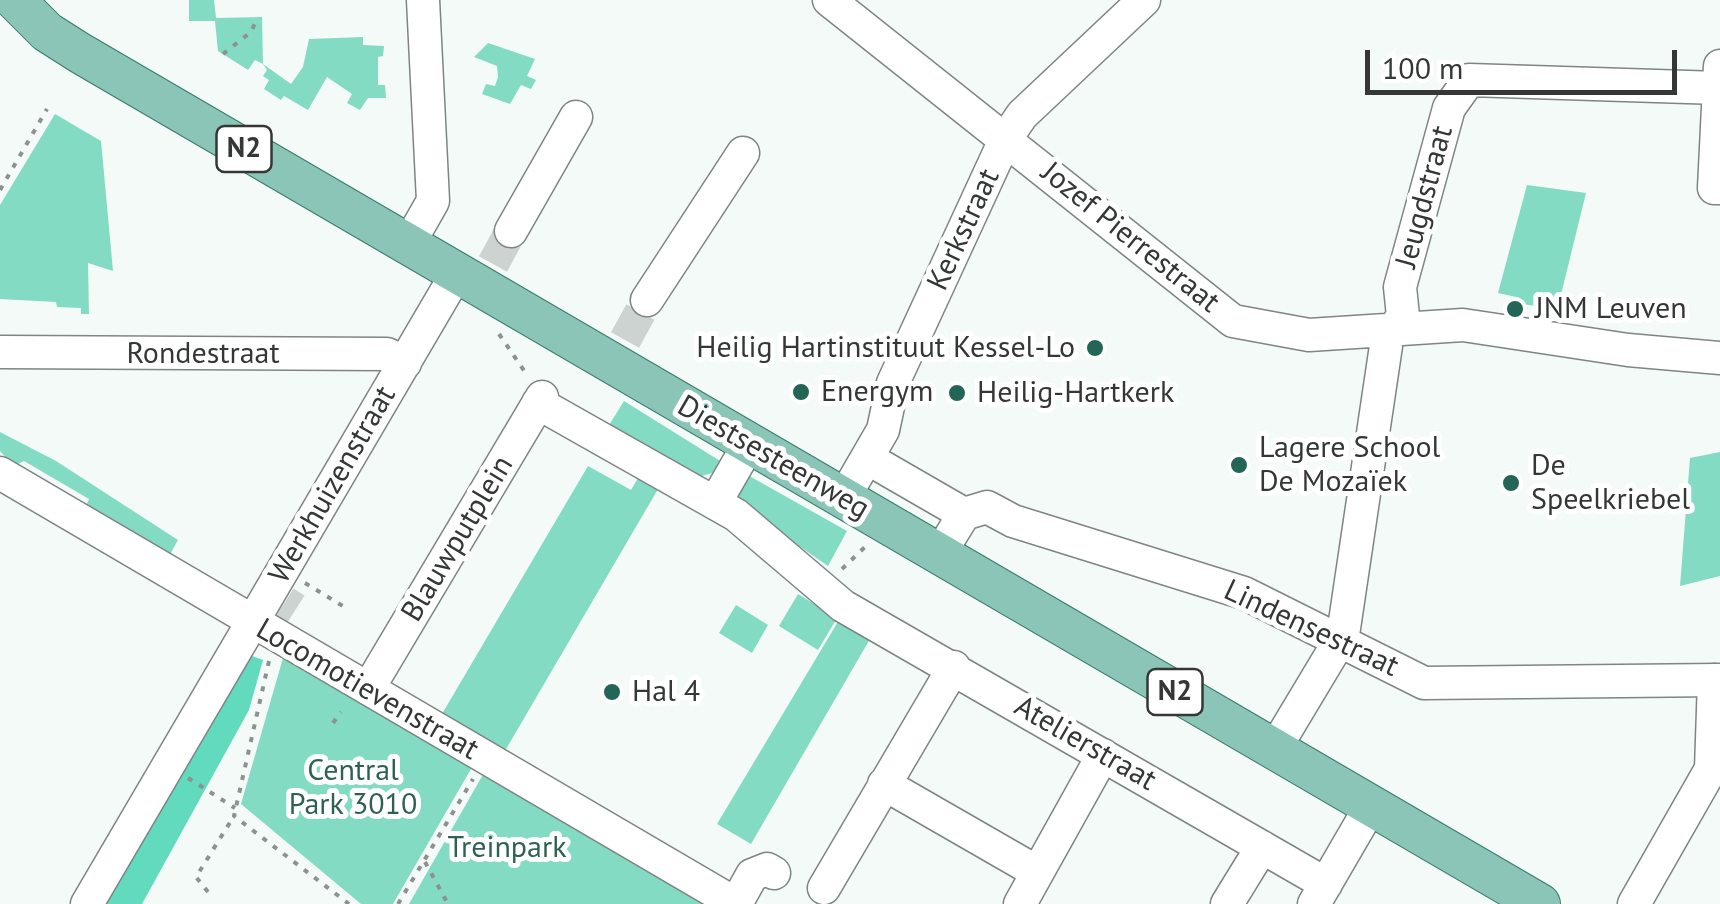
<!DOCTYPE html>
<meta charset="utf-8">
<style>
body{margin:0}
#map{position:relative;width:1720px;height:904px;overflow:hidden;background:#f3faf8;font-family:"PT Sans",sans-serif}
canvas{display:block}
.scale{position:absolute;left:1365px;top:50px;width:312px;height:45px;box-sizing:border-box;border:5px solid #343736;border-top:0;padding-left:12px;font-size:30px;line-height:35px;white-space:nowrap;color:#343736;-webkit-text-stroke:8px #fff;paint-order:stroke}
</style>
<div id="map">
<canvas width="1720" height="904"></canvas>
<div class="scale">100 m</div>
</div>
<script>
const c = document.querySelector('canvas').getContext('2d');
c.lineJoin = 'round';
function paint(path, color) { c.fillStyle = color; c.fill(path, 'evenodd'); }
const poly = rows => new Path2D(rows.map(r => 'M' + r).join(''));
function stroke(path, color, width, dash) { c.strokeStyle = color; c.lineWidth = width; c.lineCap = dash ? 'butt' : 'round'; c.setLineDash(dash || []); c.stroke(path); }
function write(font, color, halo, rows, align = 'center') {
  c.font = font + ' "PT Sans",sans-serif'; c.lineWidth = 10; c.setLineDash([]); c.textBaseline = 'middle'; c.strokeStyle = halo; c.fillStyle = color; for (const [text, x, y, turn = 0] of rows) {
    c.save(); c.translate(x, y); c.rotate((+turn || 0) * Math.PI / 180); c.textAlign = isNaN(turn) ? turn : align; if (halo) c.strokeText(text, 0, 0); c.fillText(text, 0, 0); c.restore();
  }
}
paint(poly([
 [189,0,214,0,216,18,262,17,263,64,291,84,303,67,309,39,363,37,363,45,384,46,383,56,378,57,378,85,385,85,386,98,368,98,360,110,347,103,352,94,327,77,308,110,284,96,281,100,264,89,269,80,263,76,267,70,263,64,255,60,248,70,218,51,215,21,189,21],
 [488,43,535,59,527,76,536,80,531,89,521,85,510,104,482,94,486,84,495,86,498,77,497,66,474,57],
 [55,114,101,141,113,271,88,263,89,314,81,314,81,308,57,307,56,302,0,299,0,205],
 [1527,185,1586,193,1556,315,1536,312,1536,306,1515,303,1516,297,1498,293],
 [624,401,725,464,722,470,695,478,606,430],
 [0,432,56,461,178,540,168,558,85,509,89,499,24,461,18,464,6,458,0,451],
 [1720,452,1720,576,1680,586,1690,458],
 [588,466,631,490,641,473,661,484,502,756,439,719],
 [744,473,847,531,828,566,741,506,737,494],
 [798,594,837,618,818,650,779,626],
 [736,605,768,625,752,653,719,633],
 [839,620,870,639,751,844,717,824],
 [285,651,475,762,393,904,361,904,241,804],
 [485,771,717,904,409,904]
]), '#83dbc3');
paint(poly([
 [252,656,263,660,249,710,142,904,106,904]
]), '#61dabd');
stroke(poly([
 [493,264,511,231],
 [625,340,647,300],
 [285,602,296,609]
]), '#cdd3d1', 32, [32, 16]);
const minor = poly([
 [829,0,1233,321,1309,335,1463,325,1628,350,1720,358],
 [1720,66,1714,188,1720,188],
 [511,231,576,117],
 [408,245,433,201,423,0],
 [647,300,743,153],
 [0,352,387,354,405,363],
 [538,403,736,515,843,606,1326,884],
 [867,458,964,514],
 [0,473,736,904],
 [843,499,883,430,893,383,1005,140,1022,115,1144,0],
 [715,503,749,444],
 [939,555,964,514,987,507,1013,521,1244,593,1424,683,1720,680],
 [377,674,542,397],
 [1274,750,1343,635,1387,339,1403,316,1400,287,1449,108,1469,80,1719,88],
 [884,784,1037,872],
 [824,888,954,667],
 [87,904,457,273],
 [736,904,752,875,767,869,774,873],
 [1020,904,1103,755],
 [1227,904,1262,847],
 [1314,904,1371,806],
 [1634,904,1711,769,1714,680]
]);
const major = poly([
 [15,0,47,32,80,53,1540,904]
]);
stroke(minor, '#7e8583', 35);
stroke(major, '#397b6b', 42);
stroke(poly([
 [223,54,251,32,258,17],
 [0,190,47,109],
 [499,334,527,375],
 [842,569,867,545],
 [305,583,346,608],
 [269,661,234,816,349,904],
 [333,723,341,712],
 [188,778,235,808],
 [425,862,448,904],
 [208,892,196,877,234,816],
 [398,904,473,779]
]), '#8d9190', 4, [5, 8]);
stroke(minor, '#fff', 32);
stroke(major, '#8ac5b8', 40);
for (const [x, y, r, color] of [
 [1515,309,10,"#236657"],
 [1095,348,10,"#236657"],
 [801,392,10,"#236657"],
 [957,393,10,"#236657"],
 [1239,465,10,"#236657"],
 [1511,483,10,"#236657"],
 [612,692,10,"#236657"]
]) { const dot = new Path2D(); dot.arc(x, y, r, 0, 2 * Math.PI); c.fillStyle = color; c.fill(dot); stroke(dot, '#fff', 4); }
for (const [x, y, w] of [
 [244,149,55],
 [1175,692,55]
]) { const box = new Path2D(); box.roundRect(x - w / 2, y - 23, w, 46, 8); c.fillStyle = '#fff'; c.fill(box); stroke(box, '#343736', 2.5); }
write('bold 28px', '#343736', null, [
 ["N2",244,149],
 ["N2",1175,692]
]);
write('30px', '#343736', '#fff', [
 ["Jeugdstraat",1425,197,-75],
 ["Kerkstraat",964,230,-65],
 ["Jozef Pierrestraat",1130,238,39],
 ["Rondestraat",203,354],
 ["Diestsesteenweg",773,458,30],
 ["Werkhuizenstraat",333,485,-60],
 ["Blauwputplein",458,539,-59],
 ["Lindensestraat",1311,629,25],
 ["Locomotievenstraat",367,690,30],
 ["Atelierstraat",1085,744,30]
]);
write('30px', '#343736', '#fff', [
 ["JNM Leuven",1535,309],
 ["Heilig Hartinstituut Kessel-Lo",1075,348,"right"],
 ["Energym",821,392],
 ["Heilig-Hartkerk",977,393],
 ["Lagere School",1259,448],
 ["De Mozaïek",1259,482],
 ["De",1531,466],
 ["Speelkriebel",1531,500],
 ["Hal 4",632,692]
], 'left');
write('30px', '#2e6154', '#fff', [
 ["Central",353,771],
 ["Park 3010",353,805],
 ["Treinpark",507,848]
]);
</script>
